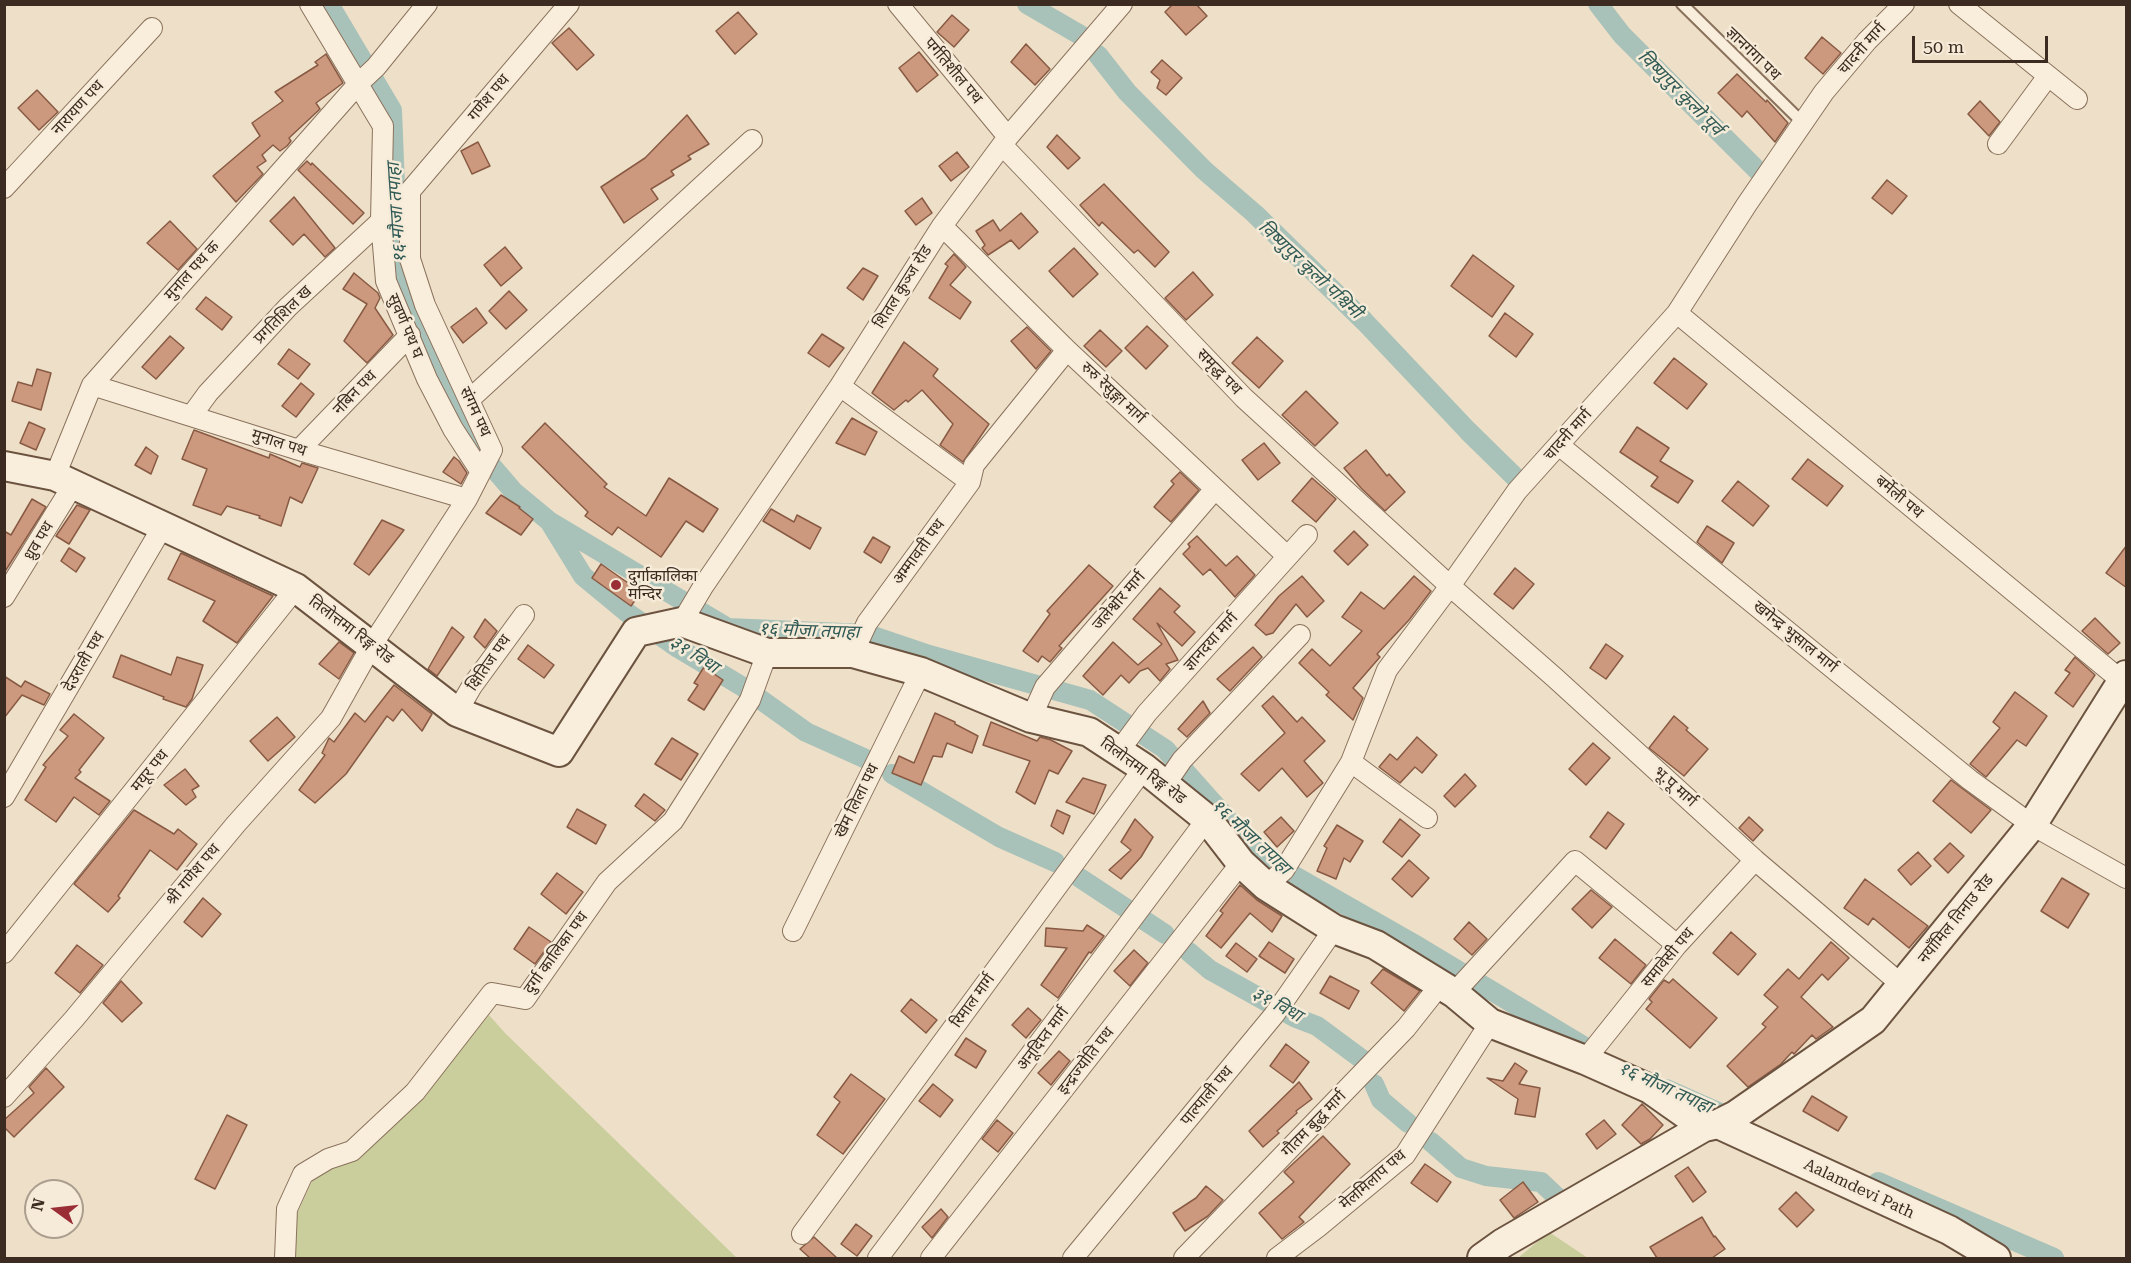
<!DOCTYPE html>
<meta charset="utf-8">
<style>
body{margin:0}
#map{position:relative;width:2131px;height:1263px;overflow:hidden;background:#eee0c8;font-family:"Roboto Serif",serif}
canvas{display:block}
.frame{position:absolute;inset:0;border:6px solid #3b2b20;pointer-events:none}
.north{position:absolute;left:24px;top:1179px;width:60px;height:60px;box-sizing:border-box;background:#f6ebd8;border:2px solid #ab9e8e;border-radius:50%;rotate:285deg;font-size:16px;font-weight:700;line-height:24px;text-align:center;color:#3b2b20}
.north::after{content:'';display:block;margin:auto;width:21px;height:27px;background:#992e36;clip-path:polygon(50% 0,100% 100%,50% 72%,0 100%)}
.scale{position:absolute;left:1912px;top:36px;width:136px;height:27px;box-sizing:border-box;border:3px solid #3b2b20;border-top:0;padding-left:8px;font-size:18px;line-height:21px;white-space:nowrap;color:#3b2b20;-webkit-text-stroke:4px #f6ebd8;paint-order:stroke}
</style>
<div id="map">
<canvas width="2131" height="1263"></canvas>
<div class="frame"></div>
<div class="north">N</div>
<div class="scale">50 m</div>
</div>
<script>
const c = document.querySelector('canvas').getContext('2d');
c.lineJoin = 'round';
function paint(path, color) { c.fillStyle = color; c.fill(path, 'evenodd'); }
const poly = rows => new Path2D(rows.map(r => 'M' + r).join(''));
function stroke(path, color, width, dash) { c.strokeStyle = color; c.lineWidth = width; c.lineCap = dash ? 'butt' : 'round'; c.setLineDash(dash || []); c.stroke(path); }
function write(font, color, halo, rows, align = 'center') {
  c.font = font + ' "Roboto Serif","Noto Sans Devanagari",serif'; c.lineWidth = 5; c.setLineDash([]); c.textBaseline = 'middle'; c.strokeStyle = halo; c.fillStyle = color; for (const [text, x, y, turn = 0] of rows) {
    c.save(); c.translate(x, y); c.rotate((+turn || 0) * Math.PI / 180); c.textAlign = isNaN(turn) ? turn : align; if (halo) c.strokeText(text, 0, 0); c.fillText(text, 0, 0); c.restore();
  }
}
paint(poly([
 [489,1015,505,1033,737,1258,286,1258,298,1212,312,1181,418,1102],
 [1549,1232,1588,1258,1518,1258]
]), '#cacd9c');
stroke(poly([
 [329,4,392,110,398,262,413,306,459,428,514,492,549,521,728,628,867,634,929,655,1090,700,1165,749,1230,822,1284,870,1419,947,1595,1053],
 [1027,4,1082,36],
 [1598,4,1622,35,1765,178],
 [1098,55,1127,92,1204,170,1255,214,1365,322,1468,431,1523,485],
 [551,524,583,576,629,614,678,648,743,687,806,732,866,759],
 [892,774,999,837,1055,862],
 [1080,878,1165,934],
 [1189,952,1210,970,1296,1018,1317,1026,1363,1060],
 [1374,1084,1381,1100,1408,1123],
 [1666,1089,1738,1121],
 [1431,1142,1461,1168,1486,1176,1541,1182,1561,1201],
 [1878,1182,2054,1258]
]), '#a9c2b9', 20);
const building = poly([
 [1173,4,1196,4,1207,16,1186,35,1165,12,1173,4],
 [738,12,757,34,735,54,716,31,738,12],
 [952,15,969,30,954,47,937,32,952,15],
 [569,28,594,55,577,70,552,43,569,28],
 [1822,37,1841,53,1823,74,1805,58,1822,37],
 [1026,44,1050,69,1035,85,1011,62,1026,44],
 [919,52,938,75,917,92,899,68,919,52],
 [326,54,343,83,316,103,320,109,289,138,291,141,287,146,280,151,273,145,262,155,266,161,257,167,263,174,236,202,213,176,260,136,252,123,283,101,275,92,318,65,315,62,326,54],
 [1162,60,1182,78,1166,95,1157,88,1160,80,1151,72,1162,60],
 [1737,74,1766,102,1767,100,1788,123,1775,142,1747,111,1742,117,1718,93,1737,74],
 [37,90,58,112,39,130,18,108,37,90],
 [1980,101,2000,122,1989,136,1968,114,1980,101],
 [687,115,709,144,688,156,691,159,671,171,674,175,651,189,658,199,624,223,601,187,645,158,687,115],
 [1057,135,1080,158,1068,169,1047,147,1057,135],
 [478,142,490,166,472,174,461,151,478,142],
 [957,152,969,167,951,181,939,166,957,152],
 [307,161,311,165,312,163,364,213,353,224,298,170,307,161],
 [1887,180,1907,196,1892,214,1872,198,1887,180],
 [1104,184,1169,252,1155,267,1138,250,1134,253,1102,222,1099,226,1080,205,1104,184],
 [294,197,335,248,325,257,304,234,293,245,270,221,294,197],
 [922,198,932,213,916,225,905,211,922,198],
 [1021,213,1038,232,1019,249,1011,240,988,255,982,248,985,245,976,231,993,220,1000,231,1021,213],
 [170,221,197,249,178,270,147,243,170,221],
 [505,247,522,268,501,286,484,265,505,247],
 [1074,248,1098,274,1073,297,1049,271,1074,248],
 [954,254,966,267,950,285,971,302,960,319,929,298,948,266,945,264,954,254],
 [1473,255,1514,286,1492,317,1451,286,1473,255],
 [863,268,878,276,863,300,847,288,863,268],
 [1193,272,1213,295,1186,320,1165,298,1193,272],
 [354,273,378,293,380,298,375,308,393,335,367,363,344,341,367,304,343,289,354,273],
 [509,291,527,310,506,329,489,311,509,291],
 [206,297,232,317,222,330,196,309,206,297],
 [476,308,487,323,463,343,451,327,476,308],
 [1505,313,1533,334,1516,357,1489,336,1505,313],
 [1147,326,1168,346,1146,369,1125,348,1147,326],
 [1027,327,1051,351,1036,369,1011,341,1027,327],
 [1100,330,1122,351,1106,367,1084,346,1100,330],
 [822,334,844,348,829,367,808,353,822,334],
 [170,336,184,348,156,379,142,367,170,336],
 [1257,337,1283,361,1259,388,1232,363,1257,337],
 [904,342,938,369,933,376,989,424,963,462,940,445,953,424,922,390,908,402,906,400,894,410,872,393,904,342],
 [289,349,310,364,298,379,278,364,289,349],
 [1674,358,1707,384,1687,409,1654,383,1674,358],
 [37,369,51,373,41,410,12,401,18,382,32,386,37,369],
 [301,383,314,394,296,417,282,406,301,383],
 [1306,391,1338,423,1315,446,1282,415,1306,391],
 [852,418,877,432,865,455,836,443,852,418],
 [29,422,45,429,36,450,20,443,29,422],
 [545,423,607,484,604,487,646,516,669,478,718,509,703,532,686,521,661,557,618,527,612,535,585,516,588,512,522,447,545,423],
 [1637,427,1669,448,1660,461,1693,481,1678,503,1651,486,1658,477,1620,452,1637,427],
 [194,430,269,458,270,454,300,467,302,463,318,468,302,503,290,497,281,526,259,518,260,516,227,506,221,515,193,505,207,469,182,459,194,430],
 [1264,443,1280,463,1258,480,1242,460,1264,443],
 [146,447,158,456,151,474,135,465,146,447],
 [1366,450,1387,476,1389,474,1405,492,1385,511,1361,488,1344,468,1366,450],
 [454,457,459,461,467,473,461,484,443,472,454,457],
 [1808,459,1843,486,1827,506,1792,479,1808,459],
 [1180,472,1199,490,1171,522,1154,507,1174,484,1171,481,1180,472],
 [1312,478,1336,499,1316,522,1292,501,1312,478],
 [1738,481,1769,506,1753,526,1722,501,1738,481],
 [501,495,520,507,519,508,533,519,521,535,486,513,501,495],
 [32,499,46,507,4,573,4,531,11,535,32,499],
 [77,505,90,510,69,544,56,536,77,505],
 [771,509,794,522,797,515,821,528,810,549,763,521,771,509],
 [382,520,404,530,369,575,354,564,382,520],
 [1707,526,1734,543,1722,563,1697,542,1707,526],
 [1354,531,1368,545,1348,565,1334,551,1354,531],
 [1197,536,1226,566,1237,556,1255,575,1235,597,1210,569,1203,575,1183,554,1190,547,1188,544,1197,536],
 [873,537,890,547,881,563,864,552,873,537],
 [2127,545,2127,588,2106,573,2127,545],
 [69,548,85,558,76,572,61,561,69,548],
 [181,553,273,596,237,643,203,621,215,601,168,579,181,553],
 [601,564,641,592,631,606,592,578,601,564],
 [1089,565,1113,586,1059,646,1062,648,1050,662,1042,656,1038,662,1023,651,1050,614,1047,611,1089,565],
 [1515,568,1534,584,1513,609,1494,594,1515,568],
 [1302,576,1324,601,1307,617,1296,604,1273,633,1266,635,1255,625,1279,596,1302,576],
 [1414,576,1431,591,1409,620,1377,654,1380,657,1353,688,1363,698,1353,720,1326,695,1329,692,1299,663,1312,649,1330,666,1362,631,1342,617,1361,592,1384,609,1414,576],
 [1160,588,1180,606,1174,612,1195,632,1182,646,1157,623,1178,660,1166,664,1170,669,1160,681,1148,668,1140,671,1129,683,1121,675,1103,695,1083,676,1113,642,1138,665,1162,644,1133,619,1160,588],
 [2095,618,2120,643,2108,654,2082,631,2095,618],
 [485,619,497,631,485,648,474,637,485,619],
 [452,627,464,637,437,676,428,669,452,627],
 [339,642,354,653,339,679,319,664,339,642],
 [1606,644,1623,656,1606,679,1590,668,1606,644],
 [528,645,554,665,544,678,518,659,528,645],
 [1253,647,1262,657,1230,691,1217,679,1253,647],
 [121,655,171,675,177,657,203,665,192,699,186,707,163,699,164,697,113,677,121,655],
 [2075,657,2095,675,2073,707,2055,693,2070,673,2065,670,2075,657],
 [704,667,723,680,704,710,688,700,698,685,694,683,704,667],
 [4,676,21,687,25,681,50,694,44,705,22,695,4,718,4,676],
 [394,685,432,714,422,731,402,709,393,721,387,716,346,774,315,803,299,790,325,755,322,753,329,738,334,742,355,713,365,722,394,685],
 [2015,692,2047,716,2026,746,2017,740,1986,777,1970,764,2000,728,1993,722,2015,692],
 [1273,696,1297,722,1302,717,1325,741,1304,761,1323,783,1307,797,1282,768,1259,791,1241,774,1285,733,1262,706,1273,696],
 [1203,701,1210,713,1187,737,1178,729,1203,701],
 [935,713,955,722,955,724,978,736,972,753,947,743,942,757,933,756,921,785,892,773,899,756,914,763,935,713],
 [74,714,104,738,79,770,81,772,75,778,110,801,99,815,74,797,56,822,25,800,46,767,43,765,68,736,60,730,74,714],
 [1674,716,1688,728,1686,730,1708,749,1684,776,1649,748,1674,716],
 [277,717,295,737,268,761,250,741,277,717],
 [991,722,1037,741,1040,737,1051,740,1072,751,1058,774,1049,770,1035,804,1016,792,1030,761,983,745,991,722],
 [1417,737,1437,755,1422,773,1415,767,1400,783,1379,767,1390,754,1397,760,1417,737],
 [672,738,698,754,681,780,655,764,672,738],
 [1593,743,1610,758,1586,785,1569,769,1593,743],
 [185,769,199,786,192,790,196,797,186,805,164,785,185,769],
 [1465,774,1476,786,1455,807,1444,796,1465,774],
 [1083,778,1106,785,1094,814,1066,802,1083,778],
 [1951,780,1991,810,1971,833,1933,801,1951,780],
 [644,794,665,810,655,821,635,806,644,794],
 [577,809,606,825,596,844,567,827,577,809],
 [134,810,174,834,178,829,197,844,177,870,150,850,118,896,120,898,108,912,74,884,134,810],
 [1057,810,1070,816,1063,834,1051,826,1057,810],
 [1608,812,1624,824,1606,849,1590,837,1608,812],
 [1281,817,1294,831,1277,847,1264,832,1281,817],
 [1749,817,1763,830,1753,841,1739,828,1749,817],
 [1135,819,1153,837,1141,857,1121,879,1109,870,1131,850,1121,842,1135,819],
 [1400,819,1420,835,1402,857,1383,842,1400,819],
 [1337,825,1363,841,1350,862,1344,858,1336,879,1317,871,1327,848,1324,846,1337,825],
 [1950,843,1964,856,1948,873,1934,859,1950,843],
 [1918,852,1931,866,1911,885,1898,870,1918,852],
 [1409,860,1429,878,1412,897,1392,879,1409,860],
 [557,873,583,892,566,914,541,894,557,873],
 [2062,878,2089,894,2068,928,2041,911,2062,878],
 [1865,879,1928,926,1909,948,1873,918,1868,925,1844,908,1865,879],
 [1240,885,1257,900,1282,916,1272,932,1250,913,1221,948,1206,936,1223,913,1220,911,1240,885],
 [1591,890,1612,907,1592,928,1572,909,1591,890],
 [203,898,221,914,202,937,184,922,203,898],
 [1469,922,1487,939,1472,955,1454,939,1469,922],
 [1087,925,1104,936,1091,953,1089,952,1058,998,1041,985,1067,948,1045,946,1046,928,1083,931,1087,925],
 [529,927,551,942,535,964,514,949,529,927],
 [1731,932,1756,954,1738,975,1713,953,1731,932],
 [1615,939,1646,965,1631,984,1599,958,1615,939],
 [1269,942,1294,959,1285,973,1259,956,1269,942],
 [1831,942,1849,958,1828,980,1822,974,1801,997,1833,1027,1816,1039,1812,1035,1794,1054,1792,1052,1781,1064,1748,1087,1727,1066,1766,1027,1762,1024,1778,1007,1764,995,1788,969,1799,979,1831,942],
 [1236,943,1257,959,1247,972,1226,956,1236,943],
 [77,945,103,965,80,993,55,973,77,945],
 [1134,950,1148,963,1130,986,1114,971,1134,950],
 [1383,969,1420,991,1404,1011,1371,983,1383,969],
 [1330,976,1359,991,1349,1009,1320,993,1330,976],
 [1673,979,1717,1018,1690,1048,1646,1009,1652,1002,1649,999,1664,980,1669,983,1673,979],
 [121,981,142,1003,122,1022,103,1003,121,981],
 [911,999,937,1020,926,1033,901,1011,911,999],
 [1028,1008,1041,1020,1026,1038,1012,1025,1028,1008],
 [966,1038,986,1051,976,1068,955,1055,966,1038],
 [1286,1044,1309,1062,1293,1083,1270,1066,1286,1044],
 [1059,1051,1070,1061,1051,1085,1038,1073,1059,1051],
 [1515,1063,1527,1071,1519,1084,1540,1088,1535,1117,1515,1114,1518,1099,1487,1078,1503,1081,1515,1063],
 [46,1068,64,1087,14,1137,4,1127,4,1120,34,1093,29,1087,46,1068],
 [851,1074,885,1099,843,1154,817,1135,840,1102,834,1097,851,1074],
 [1299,1082,1312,1099,1296,1111,1297,1113,1277,1131,1279,1133,1263,1147,1249,1131,1299,1082],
 [933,1084,953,1100,940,1117,919,1101,933,1084],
 [1812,1096,1847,1117,1838,1131,1803,1111,1812,1096],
 [1642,1104,1663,1125,1650,1139,1641,1144,1622,1125,1642,1104],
 [227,1115,247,1125,215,1189,195,1179,227,1115],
 [997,1120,1013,1133,998,1152,982,1139,997,1120],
 [1604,1120,1616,1134,1597,1149,1586,1134,1604,1120],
 [1323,1136,1350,1164,1299,1217,1304,1222,1282,1239,1259,1213,1294,1182,1284,1172,1323,1136],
 [1425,1164,1451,1182,1437,1202,1411,1183,1425,1164],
 [1688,1167,1706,1192,1693,1202,1675,1176,1688,1167],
 [1523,1182,1538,1202,1514,1218,1500,1200,1523,1182],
 [1206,1186,1223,1200,1208,1216,1185,1231,1173,1213,1196,1198,1206,1186],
 [1796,1192,1814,1210,1797,1227,1779,1209,1796,1192],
 [941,1209,948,1217,932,1238,922,1227,941,1209],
 [1702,1217,1714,1237,1715,1236,1725,1249,1712,1258,1657,1258,1650,1247,1702,1217],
 [856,1224,872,1236,857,1256,841,1244,856,1224],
 [814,1237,837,1258,810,1258,800,1249,814,1237]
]);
paint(building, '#cc997f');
stroke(building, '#895a43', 1.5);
const lane = poly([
 [1682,4,1804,124]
]);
const street = poly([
 [310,4,383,126,381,221,386,281,427,379,453,429,481,472],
 [898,4,1008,137],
 [1959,4,2077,99],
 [1998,144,2048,76],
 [1002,145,1244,398,1450,586,1554,677,1755,860,1902,985],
 [4,188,152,28],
 [942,226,1067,350,1287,556],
 [1677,313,2122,681],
 [92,385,299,450,467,499],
 [840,386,970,482],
 [469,400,752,140],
 [192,415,208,393,288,307,381,221,410,191,569,4],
 [1560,446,1970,780,2032,825,2126,878],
 [299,450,410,335],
 [55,476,92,385,359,83,376,67,427,4],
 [4,597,73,485],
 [682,622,704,585,840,386,942,226,1008,137,1122,4],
 [853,653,867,623,970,482,974,465,1067,350],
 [457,712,472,686,524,615],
 [1031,718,1045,687,1215,489],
 [1119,751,1147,713,1307,535],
 [1351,762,1427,818],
 [1165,785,1182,760,1300,635],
 [4,797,163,526],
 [1266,886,1284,870,1351,762,1387,670,1450,586,1517,491,1677,313,1747,204,1824,92,1867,41,1904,4],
 [793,931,921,672],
 [4,953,296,588],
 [1454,993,1575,861,1677,945],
 [1585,1060,1677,945,1755,860],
 [4,1097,74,1019,236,824,331,718,372,645,467,499,492,450,425,305,410,259,410,191],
 [802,1234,1144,768],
 [285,1258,287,1209,303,1174,328,1159,352,1151,415,1092,492,993,525,999,607,882,673,821,750,700,767,653],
 [878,1258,1207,819],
 [931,1258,1241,863],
 [1073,1258,1274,1015,1334,929],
 [1184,1258,1406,1028,1440,985],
 [1277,1258,1318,1227,1405,1155,1490,1023]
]);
const secondary = poly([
 [4,466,55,476,296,588,457,712,559,752,636,632,682,622,767,653,853,653,921,672,1031,718,1089,732,1144,768,1207,819,1241,863,1266,886,1334,929,1376,945,1454,993,1490,1023,1585,1060,1650,1089,1704,1127],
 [1718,1124,1949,1230,1996,1258],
 [1482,1258,1503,1243,1704,1127,1718,1124,1736,1115,1873,1020,2032,825,2126,675]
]);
stroke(lane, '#8a725d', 14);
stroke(street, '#8a725d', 22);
stroke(secondary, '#6c5340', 32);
stroke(lane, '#f9eedc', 10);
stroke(street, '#f9eedc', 20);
stroke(secondary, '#f9eedc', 28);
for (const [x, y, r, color] of [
 [616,585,6,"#992e36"]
]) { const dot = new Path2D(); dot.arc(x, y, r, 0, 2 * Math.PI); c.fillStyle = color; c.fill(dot); stroke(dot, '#f6ebd8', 2); }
write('16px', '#3b2b20', '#f6ebd8', [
 ["चादनी मार्ग",1862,49,-48],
 ["ज्ञानगंगा पथ",1753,54,44],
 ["पर्गतिशील पथ",953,71,50],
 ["गणेश पथ",489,98,-50],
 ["नारायण पथ",78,108,-47],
 ["मुनाल पथ क",192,271,-48],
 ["शितल कुञ्ज रोड",903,287,-58],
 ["प्रगतिशिल ख",283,315,-45],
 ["सुवर्ण पथ घ",405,326,67],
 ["समृद्ध पथ",1219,372,46],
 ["नबिन पथ",355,393,-46],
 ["रुरु रेसुङ्गा मार्ग",1113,393,43],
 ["संगम पथ",475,412,65],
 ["चादनी मार्ग",1568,435,-48],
 ["मुनाल पथ",279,443,18],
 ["बर्मेली पथ",1899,497,40],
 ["ध्रुव पथ",39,541,-59],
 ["अम्मावती पथ",919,552,-54],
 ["जलेश्वोर मार्ग",1119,601,-49],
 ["तिलोत्तमा रिङ्ग रोड",351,630,37],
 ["खगेन्द्र भुसाल मार्ग",1795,637,39],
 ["ज्ञानदया मार्ग",1211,642,-48],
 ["देउराली पथ",84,662,-60],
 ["क्षितिज पथ",489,663,-55],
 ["मयूर पथ",150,771,-51],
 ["तिलोत्तमा रिङ्ग रोड",1143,771,36],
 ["भू.पू मार्ग",1675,787,42],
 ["खेम लिला पथ",857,801,-64],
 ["श्री गणेश पथ",193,875,-50],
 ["नयाँमिल तिनाउ रोड",1956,919,-51],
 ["दुर्गा कालिका पथ",556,953,-54],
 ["समावेसी पथ",1668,958,-50],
 ["रिमाल मार्ग",973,1001,-54],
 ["अनूदिप्त मार्ग",1043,1039,-53],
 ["इन्द्रज्योति पथ",1086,1061,-52],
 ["पाल्पाली पथ",1207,1096,-50],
 ["गौतम बुद्ध मार्ग",1314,1124,-46],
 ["मेलमिलाप पथ",1373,1180,-41],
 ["Aalamdevi Path",1859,1189,25]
]);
write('16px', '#3b2b20', '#f6ebd8', [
 ["दुर्गाकालिका",628,576],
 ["मन्दिर",628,594]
], 'left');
write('italic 18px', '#305a55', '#f6ebd8', [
 ["विष्णुपुर कुलो पूर्व",1680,93,45],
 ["१६ मौजा तपाहा",397,213,-94],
 ["विष्णुपुर कुलो पश्चिमी",1310,270,43],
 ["१६ मौजा तपाहा",809,631,2],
 ["३१ विधा",694,655,32],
 ["१६ मौजा तपाहा",1251,837,43],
 ["३१ विधा",1277,1005,28],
 ["१६ मौजा तपाहा",1665,1088,24]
]);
</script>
